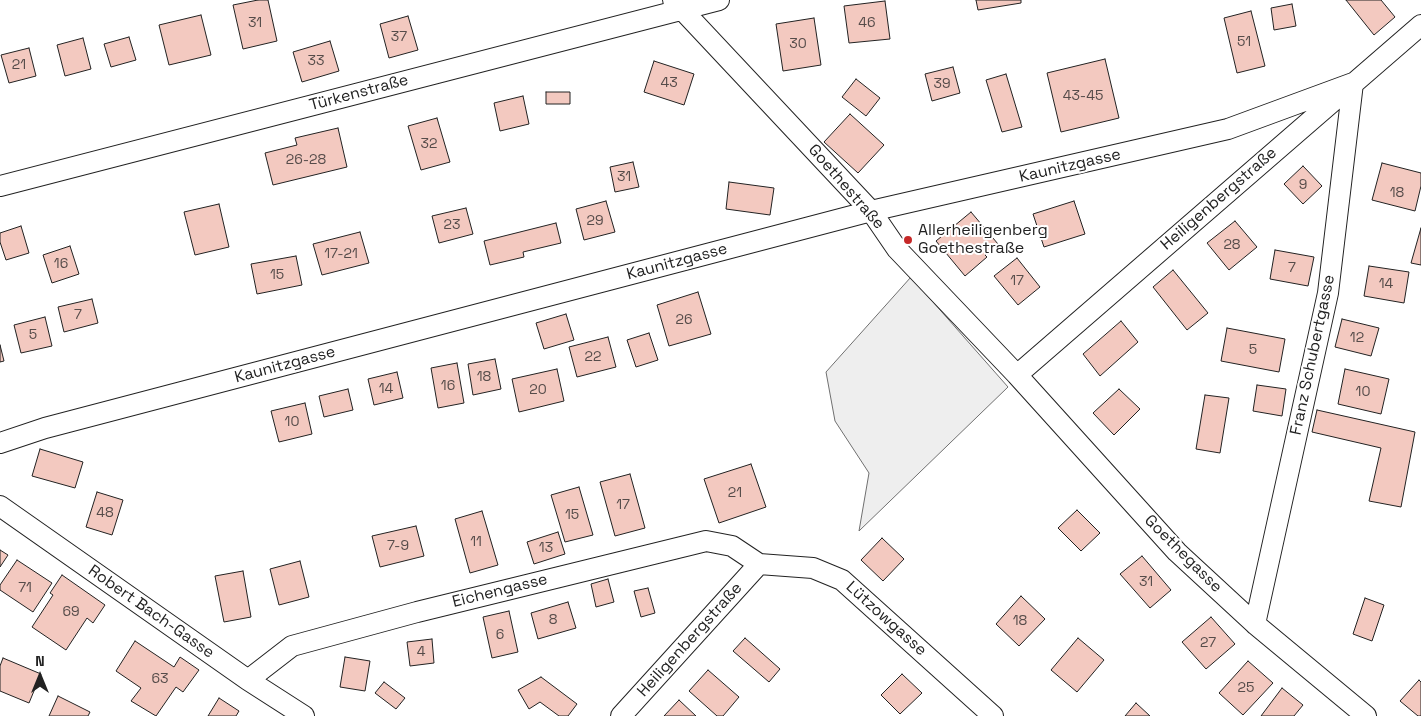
<!DOCTYPE html>
<meta charset="utf-8">
<style>
body{margin:0}
#map{position:relative;width:1421px;height:716px;overflow:hidden;background:#fff;font-family:"Space Grotesk",sans-serif}
canvas{display:block}
.north{position:absolute;left:15px;top:651px;width:50px;height:50px;-webkit-text-stroke:4px #fff;paint-order:stroke;rotate:0deg;font-size:14px;font-weight:700;line-height:20px;text-align:center;color:#222}
.north::after{content:'';display:block;margin:auto;width:18px;height:22px;background:#222;clip-path:polygon(50% 0,100% 100%,50% 72%,0 100%)}
</style>
<div id="map">
<canvas width="1421" height="716"></canvas>
<div class="north">N</div>
</div>
<script>
const c = document.querySelector('canvas').getContext('2d');
c.lineJoin = 'round';
function paint(path, color) { c.fillStyle = color; c.fill(path, 'evenodd'); }
const poly = rows => new Path2D(rows.map(r => 'M' + r).join(''));
function stroke(path, color, width, dash) { c.strokeStyle = color; c.lineWidth = width; c.lineCap = dash ? 'butt' : 'round'; c.setLineDash(dash || []); c.stroke(path); }
function write(font, color, halo, rows, align = 'center') {
  c.font = font + ' "Space Grotesk",sans-serif'; c.lineWidth = 4; c.setLineDash([]); c.textBaseline = 'middle'; c.strokeStyle = halo; c.fillStyle = color; for (const [text, x, y, turn = 0] of rows) {
    c.save(); c.translate(x, y); c.rotate((+turn || 0) * Math.PI / 180); c.textAlign = isNaN(turn) ? turn : align; if (halo) c.strokeText(text, 0, 0); c.fillText(text, 0, 0); c.restore();
  }
}
const green = poly([
 [911,277,1008,387,859,531,869,473,835,421,826,372,911,277]
]);
paint(green, '#eee');
stroke(green, '#6f6f6f', 1);
const building = poly([
 [258,0,268,0,277,41,243,49,233,5,258,0],
 [976,0,1021,0,1021,3,978,10,976,0],
 [1346,0,1381,0,1395,17,1374,35,1346,0],
 [885,1,890,39,849,43,844,6,885,1],
 [1292,4,1296,26,1274,30,1271,8,1292,4],
 [1251,11,1265,66,1237,73,1224,18,1251,11],
 [201,15,211,55,169,65,159,25,201,15],
 [408,16,418,50,389,58,380,24,408,16],
 [814,18,821,65,783,71,776,24,814,18],
 [129,37,136,60,111,67,104,44,129,37],
 [83,38,91,69,65,76,57,45,83,38],
 [330,41,339,71,302,82,293,52,330,41],
 [29,48,36,76,9,83,1,55,29,48],
 [1105,59,1119,118,1061,132,1047,73,1105,59],
 [654,61,694,74,684,105,644,92,654,61],
 [953,67,960,93,932,101,925,74,953,67],
 [1006,74,1022,127,1002,132,986,80,1006,74],
 [856,79,880,98,866,116,842,97,856,79],
 [546,92,570,92,570,104,546,104,546,92],
 [523,96,529,124,500,131,494,103,523,96],
 [850,114,884,145,858,173,824,142,850,114],
 [437,118,450,162,421,170,408,126,437,118],
 [338,128,347,167,273,185,265,153,297,145,295,138,338,128],
 [633,162,639,187,615,192,610,167,633,162],
 [1382,163,1421,173,1421,186,1415,211,1372,200,1382,163],
 [1303,166,1322,186,1303,204,1284,184,1303,166],
 [729,182,774,188,770,215,726,209,729,182],
 [606,201,615,232,584,240,576,209,606,201],
 [1074,201,1085,234,1044,247,1033,214,1074,201],
 [219,204,229,247,195,255,184,212,219,204],
 [466,208,473,234,439,243,432,216,466,208],
 [971,212,998,244,985,255,987,257,965,276,936,241,971,212],
 [1235,221,1257,247,1229,270,1207,243,1235,221],
 [556,223,561,243,523,252,524,257,490,265,484,241,556,223],
 [21,226,29,253,6,260,0,242,0,233,21,226],
 [1421,228,1421,265,1411,263,1421,228],
 [360,232,369,263,322,275,313,244,360,232],
 [70,246,79,274,52,283,43,255,70,246],
 [1275,250,1314,257,1308,286,1270,279,1275,250],
 [296,256,302,285,257,294,251,264,296,256],
 [1017,258,1040,287,1018,305,994,276,1017,258],
 [1369,266,1409,272,1404,303,1364,296,1369,266],
 [1173,270,1208,313,1187,330,1153,287,1173,270],
 [698,292,711,334,669,346,657,305,698,292],
 [92,299,98,323,64,332,58,307,92,299],
 [566,314,574,340,544,349,536,323,566,314],
 [45,317,52,346,21,353,14,325,45,317],
 [1342,319,1379,328,1371,356,1335,347,1342,319],
 [1121,321,1138,342,1100,376,1083,354,1121,321],
 [1227,328,1285,339,1279,372,1221,361,1227,328],
 [649,333,658,360,636,367,627,340,649,333],
 [608,337,616,367,577,377,569,347,608,337],
 [0,345,4,361,0,362,0,345],
 [495,359,501,389,473,395,468,364,495,359],
 [457,363,464,403,438,408,431,368,457,363],
 [557,369,564,401,519,412,512,379,557,369],
 [1345,369,1389,379,1381,414,1338,404,1345,369],
 [397,372,403,398,374,405,368,379,397,372],
 [1257,385,1286,389,1282,416,1253,411,1257,385],
 [348,389,353,410,324,417,319,396,348,389],
 [1119,389,1140,409,1114,435,1093,413,1119,389],
 [1205,395,1229,398,1220,453,1196,449,1205,395],
 [305,403,312,434,279,442,271,411,305,403],
 [1317,410,1415,432,1401,507,1369,501,1381,448,1312,432,1317,410],
 [40,449,83,462,75,488,32,476,40,449],
 [751,464,766,507,719,523,704,479,751,464],
 [630,474,645,528,615,536,600,482,630,474],
 [579,487,593,535,565,542,551,495,579,487],
 [97,492,123,500,112,535,86,527,97,492],
 [1077,510,1100,533,1081,551,1058,528,1077,510],
 [482,511,498,565,470,573,455,519,482,511],
 [416,526,424,556,380,567,372,536,416,526],
 [558,532,565,554,534,564,527,542,558,532],
 [882,538,904,559,883,581,861,560,882,538],
 [0,550,8,555,0,567,0,550],
 [1142,556,1171,590,1150,608,1120,574,1142,556],
 [17,560,52,583,33,612,0,590,0,585,17,560],
 [300,561,309,597,279,605,270,569,300,561],
 [243,571,251,617,224,622,215,576,243,571],
 [62,575,105,605,93,623,87,618,66,650,32,627,53,595,50,593,62,575],
 [608,579,614,602,596,607,591,584,608,579],
 [648,588,655,613,641,617,634,591,648,588],
 [1021,596,1045,619,1019,646,996,624,1021,596],
 [1365,598,1384,605,1372,641,1353,634,1365,598],
 [568,602,576,628,538,639,531,613,568,602],
 [509,611,518,652,492,658,483,617,509,611],
 [1211,617,1235,644,1206,669,1182,642,1211,617],
 [745,638,780,669,769,682,733,651,745,638],
 [1078,638,1104,660,1077,692,1051,670,1078,638],
 [432,639,434,663,410,666,407,642,432,639],
 [135,641,174,667,180,657,199,670,183,692,176,687,156,716,131,701,141,688,116,671,135,641],
 [345,657,370,661,365,691,340,687,345,657],
 [3,658,41,674,29,703,0,691,0,666,3,658],
 [1248,661,1273,683,1243,715,1219,693,1248,661],
 [708,670,739,697,723,716,717,716,689,691,708,670],
 [902,674,922,693,900,714,881,695,902,674],
 [541,677,577,704,568,716,559,716,540,702,529,709,518,690,541,677],
 [1419,680,1421,682,1421,716,1418,716,1400,701,1419,680],
 [384,682,405,698,396,709,375,693,384,682],
 [1282,688,1303,705,1294,716,1261,716,1282,688],
 [58,696,90,712,88,716,49,716,58,696],
 [219,698,239,711,236,716,208,716,219,698],
 [679,700,696,716,664,716,679,700],
 [1136,703,1150,716,1125,716,1136,703]
]);
paint(building, '#f3c9c0');
stroke(building, '#222', 1);
const minor = poly([
 [673,0,871,211,897,249,1017,375,1177,552,1255,624,1366,716],
 [0,186,719,0],
 [1017,375,1421,25],
 [0,443,45,428,871,211,1228,129,1353,83,1328,293,1255,624],
 [0,506,248,680,304,716],
 [248,680,292,646,417,612,706,541,732,546,759,564,813,568,842,580,993,716],
 [621,716,759,564]
]);
stroke(minor, '#222', 22);
stroke(minor, '#fff', 20);
for (const [x, y, r, color] of [
 [908,240,5,"#c62828"]
]) { const dot = new Path2D(); dot.arc(x, y, r, 0, 2 * Math.PI); c.fillStyle = color; c.fill(dot); stroke(dot, '#fff', 2); }
write('14px', '#564c4a', null, [
 ["31",255,23],
 ["46",867,23],
 ["37",399,37],
 ["51",1244,42],
 ["30",798,44],
 ["33",316,61],
 ["21",19,65],
 ["43",669,83],
 ["39",942,84],
 ["43-45",1083,96],
 ["32",429,144],
 ["26-28",306,160],
 ["31",624,177],
 ["9",1303,185],
 ["18",1397,193],
 ["29",595,221],
 ["23",452,225],
 ["28",1232,245],
 ["17-21",341,254],
 ["16",61,264],
 ["7",1292,268],
 ["15",277,275],
 ["17",1017,281],
 ["14",1386,284],
 ["7",78,315],
 ["26",684,320],
 ["5",33,335],
 ["12",1357,338],
 ["5",1253,350],
 ["22",593,357],
 ["18",484,377],
 ["16",448,386],
 ["14",386,389],
 ["20",538,390],
 ["10",1363,392],
 ["10",292,422],
 ["21",735,493],
 ["17",623,505],
 ["48",105,513],
 ["15",572,515],
 ["11",476,542],
 ["7-9",398,546],
 ["13",546,548],
 ["31",1146,582],
 ["71",25,588],
 ["69",71,612],
 ["8",553,620],
 ["18",1020,621],
 ["6",500,635],
 ["27",1208,643],
 ["4",421,652],
 ["63",160,679],
 ["25",1246,688]
]);
write('16px', '#222', '#fff', [
 ["Türkenstraße",359,93,-15],
 ["Kaunitzgasse",1070,166,-13],
 ["Goethestraße",846,187,49],
 ["Heiligenbergstraße",1219,199,-41],
 ["Kaunitzgasse",677,262,-15],
 ["Franz Schubertgasse",1313,355,-78],
 ["Kaunitzgasse",285,365,-15],
 ["Goethegasse",1183,554,45],
 ["Eichengasse",500,591,-14],
 ["Robert Bach-Gasse",151,612,35],
 ["Lützowgasse",886,619,42],
 ["Heiligenbergstraße",690,640,-48]
]);
write('16px', '#222', '#fff', [
 ["Allerheiligenberg",918,231],
 ["Goethestraße",918,249]
], 'left');
</script>
